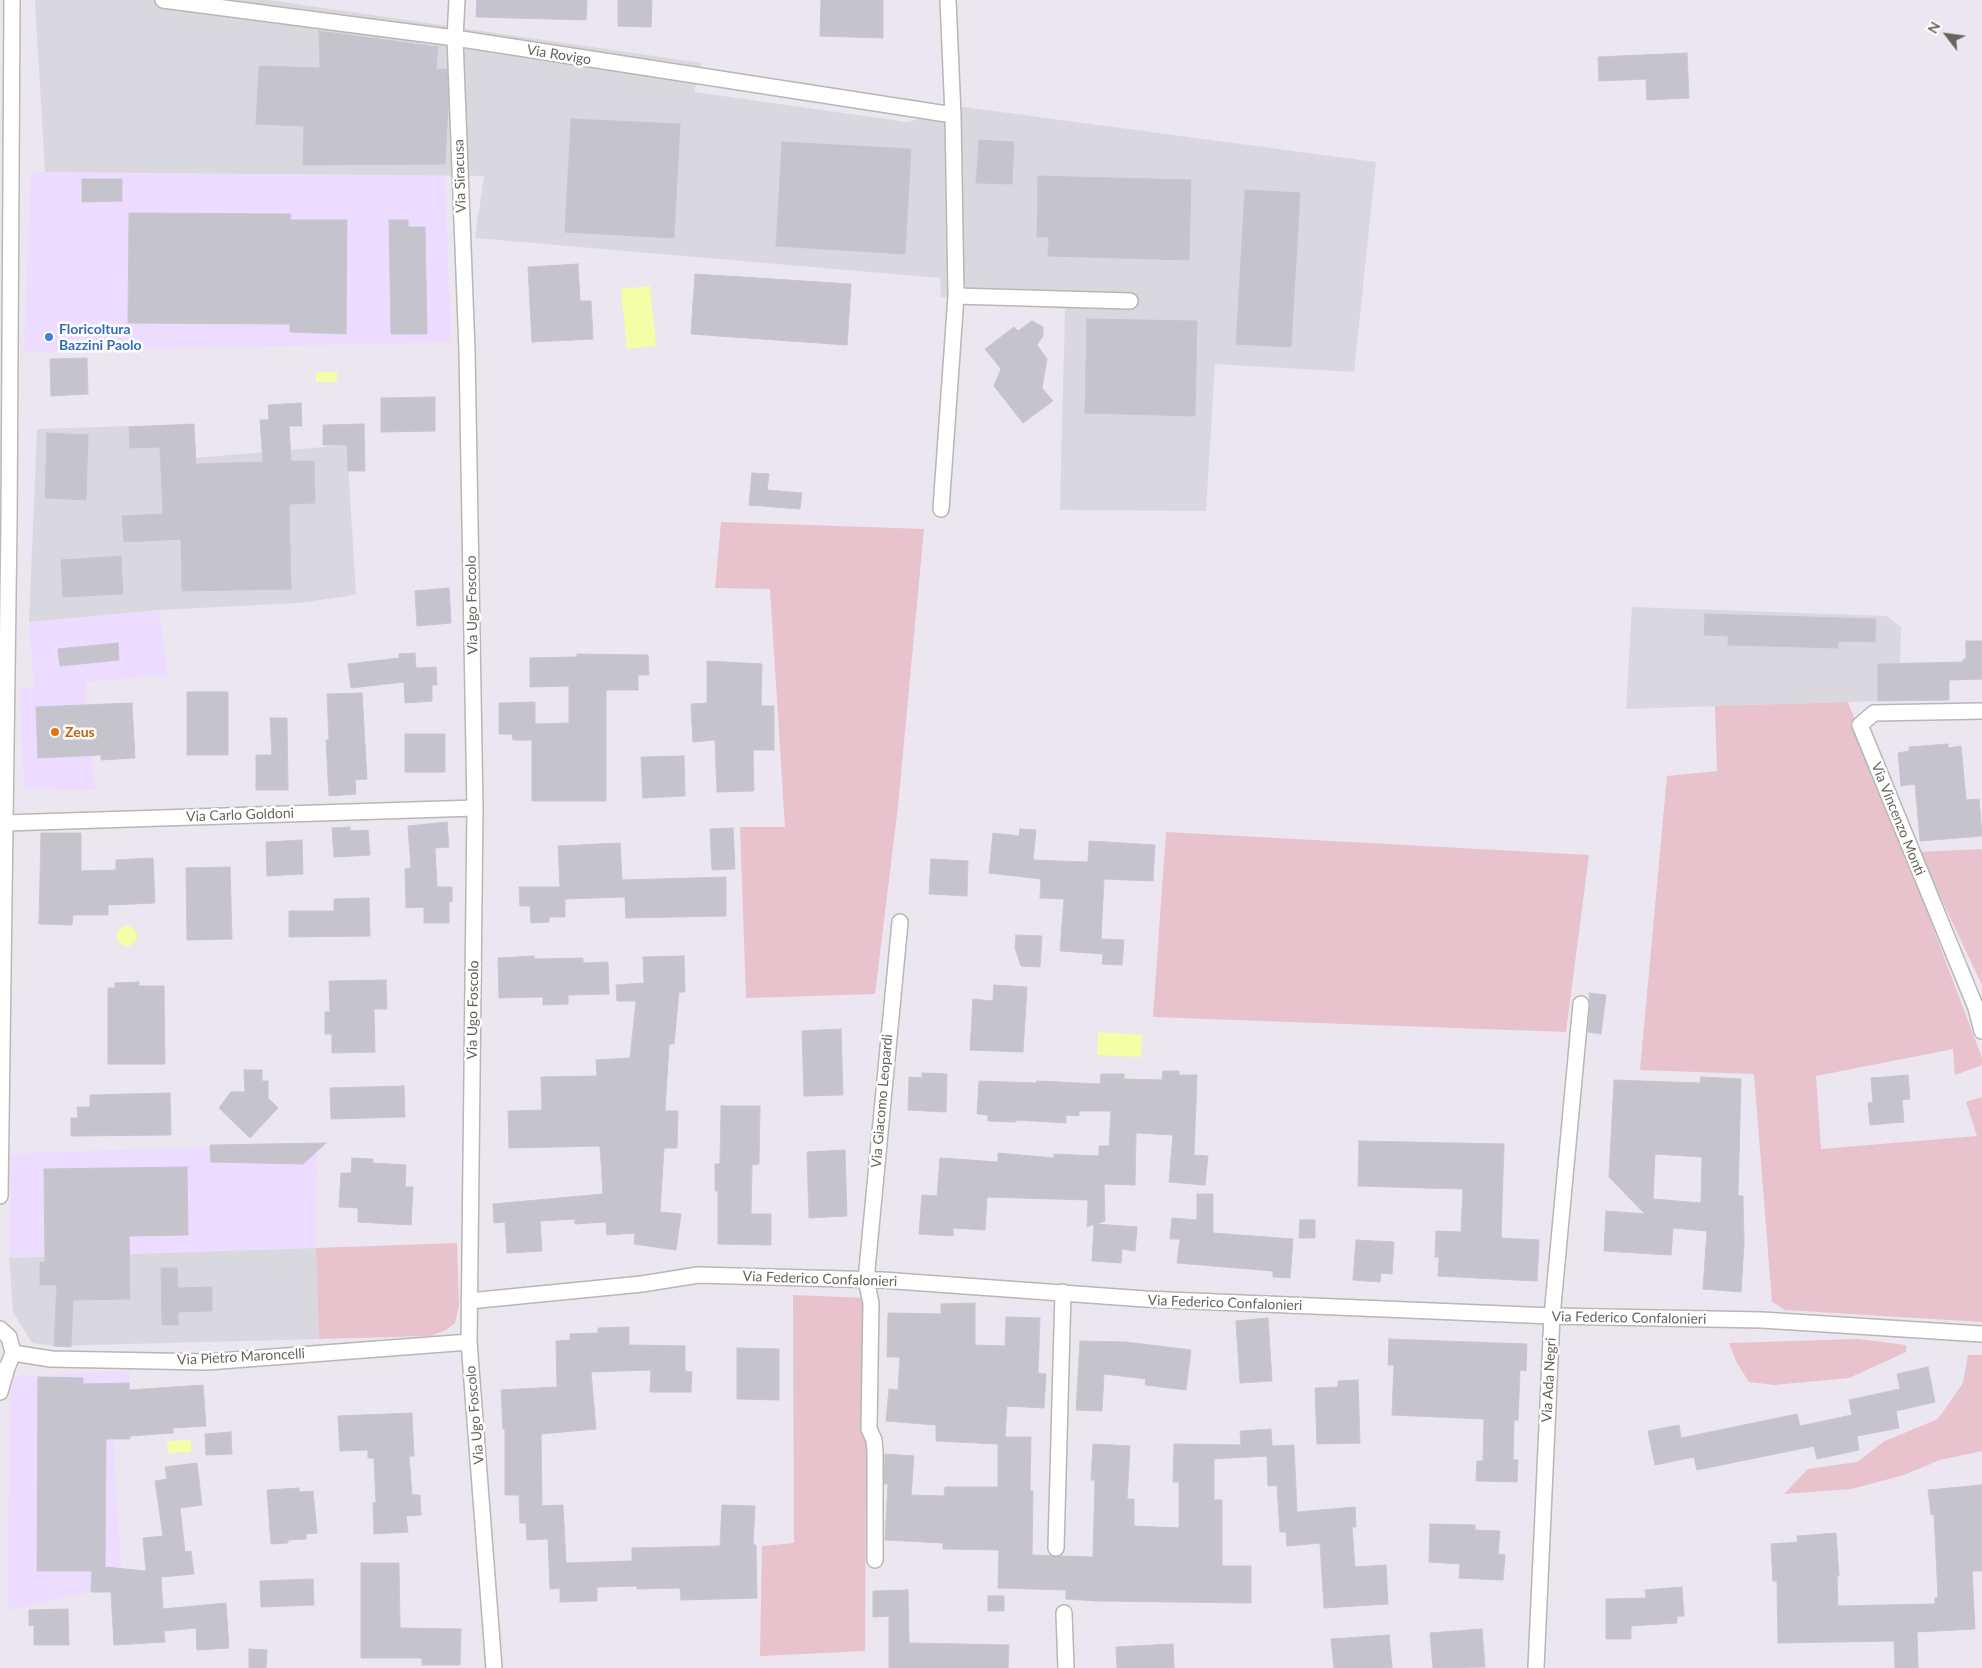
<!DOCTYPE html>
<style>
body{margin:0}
#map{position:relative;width:1982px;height:1668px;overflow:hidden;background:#ebe6f0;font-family:Lato,sans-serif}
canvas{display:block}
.north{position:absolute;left:1922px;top:10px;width:50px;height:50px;-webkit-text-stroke:4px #fff;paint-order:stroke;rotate:300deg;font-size:14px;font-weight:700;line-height:20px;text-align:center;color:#64665d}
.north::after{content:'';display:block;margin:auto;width:18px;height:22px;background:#64665d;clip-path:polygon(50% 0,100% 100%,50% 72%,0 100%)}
</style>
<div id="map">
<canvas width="1982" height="1668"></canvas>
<div class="north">N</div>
</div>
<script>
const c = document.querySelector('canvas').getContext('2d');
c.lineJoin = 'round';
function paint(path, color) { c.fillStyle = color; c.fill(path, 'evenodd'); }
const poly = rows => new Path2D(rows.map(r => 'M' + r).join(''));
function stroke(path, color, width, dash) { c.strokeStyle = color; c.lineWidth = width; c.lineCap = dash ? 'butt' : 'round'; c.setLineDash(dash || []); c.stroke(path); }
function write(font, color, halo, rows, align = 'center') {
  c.font = font + ' Lato,sans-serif'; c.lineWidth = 5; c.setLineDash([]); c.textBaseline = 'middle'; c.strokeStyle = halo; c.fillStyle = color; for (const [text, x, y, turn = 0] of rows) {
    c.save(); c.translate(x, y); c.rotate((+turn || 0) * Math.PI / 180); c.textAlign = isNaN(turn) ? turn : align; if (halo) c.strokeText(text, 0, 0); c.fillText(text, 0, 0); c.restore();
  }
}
paint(poly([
 [45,172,445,176,451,342,24,352,31,173],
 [159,610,168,675,85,682,95,790,24,789,20,689,34,687,29,622],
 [317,1143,316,1248,9,1258,10,1154],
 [130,1371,130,1439,113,1439,121,1568,120,1592,91,1592,8,1610,10,1377]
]), '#ecdcff');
paint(poly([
 [35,0,269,0,702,63,694,92,907,122,964,107,1376,162,1354,372,1215,364,1206,511,1060,510,1065,309,941,297,940,278,475,238,484,176,45,172],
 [194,424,196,458,347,445,356,595,298,603,159,610,29,622,37,429],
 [1632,607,1886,616,1901,627,1900,663,1878,664,1878,701,1626,709],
 [316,1248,319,1339,54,1346,32,1343,13,1312,9,1258]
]), '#dad8df');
paint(poly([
 [721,522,924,529,898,806,875,994,746,998,740,827,785,827,770,589,715,588],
 [1848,702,1982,1058,1982,1065,1955,1075,1953,1049,1816,1076,1821,1149,1977,1136,1966,1102,1982,1097,1982,1322,1785,1310,1772,1302,1754,1074,1640,1070,1667,776,1717,771,1715,706],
 [1166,832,1589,855,1566,1032,1153,1017],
 [1982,849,1982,985,1919,852],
 [457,1243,459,1306,455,1323,446,1330,430,1336,319,1339,316,1248],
 [793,1295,867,1298,865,1651,760,1656,762,1546,794,1543],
 [1858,1339,1906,1345,1906,1352,1849,1378,1774,1385,1749,1382,1737,1363,1729,1343],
 [1968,1355,1982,1355,1982,1451,1940,1460,1904,1475,1851,1489,1784,1494,1808,1469,1857,1462,1885,1441,1938,1419,1963,1383]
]), '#e8c2cd');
paint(poly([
 [650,286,656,346,627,349,621,289],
 [316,372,337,372,337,382,316,382],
 '117 936a10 10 0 1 1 20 0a10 10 0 1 1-20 0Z',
 [1098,1032,1142,1035,1141,1057,1097,1055],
 [191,1440,191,1452,168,1453,167,1441]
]), '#f3ffa7');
const building = poly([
 [477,0,587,0,586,20,476,17,477,0],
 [618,0,652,0,651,27,618,26,618,0],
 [821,0,883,0,883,38,820,36,821,0],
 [319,31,438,47,436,69,447,69,448,106,445,164,303,165,304,126,256,124,259,66,320,68,319,31],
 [1687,53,1689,98,1647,100,1646,79,1599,81,1598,57,1687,53],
 [571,119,680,124,674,238,565,232,571,119],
 [979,140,1014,142,1012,184,976,183,979,140],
 [782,142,911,149,905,254,776,246,782,142],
 [1038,176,1191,180,1189,260,1048,256,1049,237,1037,237,1038,176],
 [82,179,122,179,122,201,82,202,82,179],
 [1245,190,1300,193,1291,347,1236,344,1245,190],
 [129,213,291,214,290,220,347,220,346,334,290,332,290,324,128,323,129,213],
 [389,220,408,220,408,227,425,227,427,334,391,334,389,220],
 [578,264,580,301,591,301,593,339,532,342,528,267,578,264],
 [695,274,851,284,847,345,691,334,695,274],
 [1087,319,1197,321,1195,416,1085,413,1087,319],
 [1032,321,1043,327,1043,336,1037,345,1047,359,1042,388,1053,401,1023,423,994,386,1001,369,985,349,1014,327,1018,331,1032,321],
 [87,358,88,394,51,396,50,359,87,358],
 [435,397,435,431,381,432,381,398,435,397],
 [301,403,302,426,289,426,291,461,314,461,315,503,289,504,291,589,182,591,181,539,124,542,122,516,163,514,160,447,130,448,129,427,194,424,196,464,263,462,260,420,269,420,268,405,301,403],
 [364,424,365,471,348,471,347,445,323,445,323,425,364,424],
 [47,433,88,435,86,500,45,498,47,433],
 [752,473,769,474,767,490,802,493,800,509,749,505,752,473],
 [121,556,123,594,63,597,61,560,121,556],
 [449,588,451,623,417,626,415,591,449,588],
 [1705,614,1876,619,1875,642,1838,641,1838,648,1728,645,1728,636,1704,635,1705,614],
 [1966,641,1982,641,1982,679,1949,680,1949,700,1878,701,1878,664,1963,662,1963,659,1966,659,1966,641],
 [118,643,119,660,60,666,58,649,118,643],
 [415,653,416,668,436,667,437,685,432,685,432,701,405,703,404,682,351,688,348,664,399,658,399,654,415,653],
 [577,654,648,655,649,675,638,675,638,690,606,690,606,801,532,801,532,740,513,740,512,734,499,734,499,703,535,702,535,724,569,723,569,686,530,687,530,658,577,657,577,654],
 [707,661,762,664,761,706,774,706,774,750,753,750,754,791,717,792,715,740,693,742,691,704,707,703,707,661],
 [187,692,228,692,228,755,187,755,187,692],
 [362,693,367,779,355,780,356,794,329,796,326,740,329,740,327,694,362,693],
 [132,703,135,758,101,760,101,755,38,758,36,707,132,703],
 [270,718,287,718,288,790,256,790,256,755,272,755,270,718],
 [405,734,445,734,445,772,405,772,405,734],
 [1948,744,1948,748,1961,746,1966,800,1979,799,1982,836,1920,841,1915,784,1901,786,1898,753,1909,751,1909,747,1948,744],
 [684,756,685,796,643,798,641,757,684,756],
 [447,822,449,847,435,848,437,887,452,887,452,902,449,902,449,923,424,923,424,907,406,908,405,869,411,868,408,826,447,822],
 [350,827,350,831,368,830,370,855,334,857,332,828,350,827],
 [733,828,735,869,712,870,710,829,733,828],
 [1020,829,1036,830,1033,860,1088,862,1089,841,1155,845,1153,881,1104,879,1101,939,1124,940,1122,965,1102,964,1103,954,1060,951,1064,899,1040,898,1041,879,989,873,993,833,1019,836,1020,829],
 [41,833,81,833,81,871,116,870,116,860,153,858,155,903,108,905,108,915,73,915,72,925,39,924,41,833],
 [302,840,303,874,267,876,266,842,302,840],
 [620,843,622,880,726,877,726,916,626,918,625,897,565,899,565,917,549,917,549,922,531,923,530,906,520,906,519,887,560,887,558,846,620,843],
 [931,859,968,861,967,896,929,894,931,859],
 [230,867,232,939,187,940,186,868,230,867],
 [369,898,370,936,289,937,289,911,334,911,334,899,369,898],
 [1016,935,1042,936,1040,967,1021,966,1015,948,1016,935],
 [534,956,534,959,583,958,583,963,608,962,609,994,568,995,568,1004,543,1005,543,997,499,998,498,958,534,956],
 [684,956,685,992,679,992,674,1044,669,1044,665,1111,678,1111,677,1148,664,1148,660,1212,681,1214,676,1250,634,1244,635,1233,607,1235,606,1222,575,1224,575,1219,540,1221,542,1251,507,1253,505,1222,494,1223,493,1204,603,1194,600,1146,509,1148,508,1111,542,1110,541,1077,597,1076,596,1060,630,1058,636,1001,617,1001,616,985,644,983,643,957,684,956],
 [386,980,387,1009,374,1009,375,1052,332,1053,332,1034,325,1034,325,1012,330,1012,329,981,386,980],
 [139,982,139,986,164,986,165,1064,108,1064,108,988,115,988,115,983,139,982],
 [994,985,1027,987,1023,1052,970,1050,973,999,993,1001,994,985],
 [1589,993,1606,995,1601,1034,1588,1032,1590,1005,1589,993],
 [841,1029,843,1095,804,1096,802,1031,841,1029],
 [244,1070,262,1070,262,1081,268,1081,268,1098,278,1108,250,1138,219,1108,231,1092,245,1092,244,1070],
 [1163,1071,1179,1071,1179,1075,1197,1075,1194,1155,1208,1156,1205,1185,1169,1182,1173,1135,1136,1133,1135,1185,1104,1184,1105,1221,1096,1224,1137,1227,1135,1251,1122,1249,1121,1263,1092,1261,1094,1224,1087,1227,1088,1200,987,1197,985,1230,953,1228,953,1236,919,1234,922,1195,937,1196,940,1158,998,1162,998,1153,1054,1158,1054,1154,1099,1156,1099,1146,1109,1146,1111,1111,1079,1111,1079,1116,1066,1115,1066,1123,1016,1120,1016,1122,988,1121,988,1115,977,1114,979,1081,1036,1083,1037,1081,1100,1084,1101,1074,1124,1074,1124,1079,1162,1080,1163,1071],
 [922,1073,947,1074,946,1112,908,1110,909,1077,922,1078,922,1073],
 [1908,1075,1910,1099,1902,1100,1904,1122,1870,1125,1868,1103,1873,1102,1871,1078,1908,1075],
 [1701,1077,1741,1079,1738,1196,1743,1196,1744,1243,1741,1292,1703,1289,1707,1231,1673,1228,1671,1255,1604,1251,1606,1211,1645,1214,1609,1177,1614,1080,1700,1083,1701,1077],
 [1655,1154,1702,1157,1701,1203,1653,1199,1655,1154],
 [404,1086,405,1117,331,1119,330,1088,404,1086],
 [170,1093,171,1135,71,1136,71,1118,78,1118,77,1107,90,1107,90,1095,170,1093],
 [721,1106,760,1106,759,1164,752,1165,751,1214,771,1214,771,1245,718,1244,718,1191,715,1191,715,1164,720,1164,721,1106],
 [1359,1141,1504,1144,1501,1238,1539,1240,1537,1281,1438,1276,1439,1257,1435,1257,1436,1231,1461,1232,1463,1189,1358,1186,1359,1141],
 [326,1143,303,1164,211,1162,210,1145,326,1143],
 [845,1150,847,1216,809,1218,807,1152,845,1150],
 [352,1158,373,1159,372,1163,406,1165,405,1187,413,1187,411,1225,358,1222,358,1208,339,1207,341,1173,351,1173,352,1158],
 [187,1167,188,1235,129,1236,130,1299,73,1300,71,1347,54,1346,57,1285,40,1285,40,1262,45,1262,44,1169,187,1167],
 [1197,1194,1213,1194,1213,1233,1293,1239,1290,1278,1273,1277,1273,1271,1177,1263,1180,1239,1170,1239,1172,1218,1197,1220,1197,1194],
 [1300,1220,1315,1220,1315,1238,1299,1238,1300,1220],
 [1356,1240,1394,1242,1392,1274,1381,1273,1380,1282,1353,1280,1356,1240],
 [161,1268,177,1268,178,1288,212,1287,212,1311,178,1312,178,1325,162,1325,161,1268],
 [975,1303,975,1345,1005,1346,1006,1317,1040,1318,1038,1373,1046,1374,1044,1408,1007,1406,1005,1437,1031,1437,1030,1491,1033,1491,1032,1555,1093,1557,1095,1480,1091,1480,1093,1444,1130,1446,1127,1499,1134,1499,1134,1526,1179,1528,1179,1482,1173,1482,1174,1444,1241,1445,1240,1431,1271,1429,1272,1446,1294,1445,1297,1512,1355,1507,1356,1527,1352,1527,1355,1567,1386,1565,1388,1604,1324,1608,1320,1543,1287,1546,1286,1532,1280,1532,1277,1485,1268,1486,1267,1456,1214,1459,1214,1500,1222,1500,1222,1566,1251,1566,1251,1603,1097,1601,1066,1599,1066,1590,998,1588,999,1550,943,1549,943,1543,885,1540,888,1484,884,1484,885,1454,914,1456,911,1495,944,1496,945,1487,998,1487,998,1444,936,1441,936,1425,886,1421,889,1389,898,1390,900,1357,887,1357,888,1313,941,1314,941,1304,975,1303],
 [1268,1318,1272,1381,1240,1383,1236,1321,1268,1318],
 [629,1327,629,1345,685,1346,685,1371,692,1372,691,1392,650,1392,651,1370,591,1372,596,1429,541,1434,542,1506,563,1505,566,1563,632,1561,632,1548,720,1546,722,1505,755,1506,753,1545,756,1545,757,1598,681,1600,680,1588,637,1589,637,1586,597,1587,597,1601,560,1602,560,1588,550,1589,548,1539,527,1540,526,1523,520,1523,519,1495,505,1495,505,1429,503,1429,501,1390,557,1387,556,1341,570,1340,570,1334,598,1333,598,1328,629,1327],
 [1389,1339,1527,1344,1526,1371,1520,1370,1518,1420,1514,1420,1513,1460,1518,1460,1517,1482,1476,1481,1477,1461,1483,1461,1484,1419,1392,1415,1394,1365,1388,1365,1389,1339],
 [1080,1341,1126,1342,1191,1350,1186,1390,1145,1385,1146,1379,1104,1374,1102,1411,1076,1410,1080,1341],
 [737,1348,779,1349,779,1400,737,1399,737,1348],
 [1928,1367,1935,1402,1896,1411,1899,1428,1857,1436,1859,1450,1817,1459,1814,1446,1697,1470,1694,1457,1655,1465,1648,1431,1679,1425,1681,1438,1797,1414,1800,1426,1852,1415,1849,1400,1900,1389,1897,1374,1928,1367],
 [38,1377,83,1378,83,1384,129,1383,129,1390,203,1385,206,1426,173,1428,173,1433,130,1436,130,1439,106,1439,105,1567,146,1571,143,1538,163,1536,155,1481,167,1479,165,1467,197,1463,202,1505,180,1508,185,1552,191,1551,194,1574,161,1577,163,1609,226,1603,229,1648,197,1650,196,1628,164,1631,165,1642,114,1645,111,1592,91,1592,92,1571,37,1571,38,1377],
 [1358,1380,1360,1443,1317,1444,1315,1388,1338,1387,1338,1381,1358,1380],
 [412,1413,414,1456,409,1456,412,1495,420,1495,421,1515,406,1516,408,1532,374,1534,373,1503,376,1503,374,1458,368,1458,368,1450,340,1451,338,1416,412,1413],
 [231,1432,232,1454,206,1455,205,1434,231,1432],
 [1982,1485,1982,1571,1972,1571,1975,1629,1917,1632,1918,1668,1895,1668,1894,1641,1778,1643,1777,1581,1773,1581,1771,1544,1798,1542,1797,1536,1836,1533,1839,1576,1837,1576,1838,1606,1935,1604,1935,1598,1938,1597,1934,1514,1931,1515,1928,1490,1982,1485],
 [299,1488,299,1492,313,1491,317,1533,306,1534,306,1539,288,1540,288,1543,271,1544,267,1490,299,1488],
 [1430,1524,1475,1525,1475,1530,1500,1531,1498,1554,1505,1555,1503,1580,1459,1578,1460,1564,1429,1562,1430,1524],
 [361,1563,399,1563,400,1628,461,1629,460,1665,422,1665,422,1658,361,1658,361,1563],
 [313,1579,314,1605,261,1607,260,1581,313,1579],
 [1682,1587,1684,1616,1677,1616,1677,1623,1631,1626,1631,1639,1606,1639,1606,1599,1646,1598,1645,1590,1682,1587],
 [908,1590,909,1643,1009,1645,1008,1668,889,1668,889,1616,873,1617,873,1591,908,1590],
 [988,1596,1004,1596,1004,1611,988,1611,988,1596],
 [68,1609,69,1645,34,1645,34,1625,29,1626,29,1610,68,1609],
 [1482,1629,1485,1667,1433,1668,1430,1633,1482,1629],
 [1389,1635,1392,1668,1334,1668,1331,1639,1389,1635],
 [1173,1644,1174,1668,1117,1668,1116,1647,1173,1644],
 [249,1649,267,1650,266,1668,249,1668,249,1649]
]);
paint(building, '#c5c3cb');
stroke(building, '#cac4d5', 1);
const street = poly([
 [163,0,455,38,953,115],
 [457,0,455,38,467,351,475,808,469,1342,494,1668],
 [956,296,1130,301],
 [941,509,956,296,953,115,948,0],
 [1982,711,1874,713,1860,725,1976,1008,1982,1031],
 [5,823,475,808],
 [469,1301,642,1284,698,1275,882,1280,1145,1299,1552,1316,1762,1320,1982,1334],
 [13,1353,51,1359,207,1362,469,1342],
 [1056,1548,1063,1292],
 [875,1560,875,1452,874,1440,869,1429,871,1303,866,1280,900,922],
 [1064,1613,1066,1668],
 [1536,1668,1552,1316,1581,1004]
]);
const secondary = poly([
 [0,1196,9,523,12,0],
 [0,1329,9,1337,13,1353,7,1368,0,1372],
 [0,1392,7,1368]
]);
stroke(street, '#b6b8b1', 18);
stroke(secondary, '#b8bbb2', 18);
stroke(street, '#fff', 15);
stroke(secondary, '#fff', 15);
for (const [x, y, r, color] of [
 [49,337,5,"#3f7fe0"],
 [55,732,5,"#e8710a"]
]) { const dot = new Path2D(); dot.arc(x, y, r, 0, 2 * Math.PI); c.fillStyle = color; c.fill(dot); stroke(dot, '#fff', 2); }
write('14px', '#64665d', '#fff', [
 ["Via Rovigo",559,55,9],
 ["Via Siracusa",460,176,-92],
 ["Via Ugo Foscolo",472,605,-91],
 ["Via Carlo Goldoni",240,815,-2],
 ["Via Vincenzo Monti",1898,819,68],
 ["Via Ugo Foscolo",473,1010,-89],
 ["Via Giacomo Leopardi",882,1101,-85],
 ["Via Federico Confalonieri",820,1279,2],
 ["Via Federico Confalonieri",1225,1303,2],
 ["Via Federico Confalonieri",1629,1318,1],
 ["Via Pietro Maroncelli",241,1357,-3],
 ["Via Ada Negri",1549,1380,-87],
 ["Via Ugo Foscolo",475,1415,-95]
]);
write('bold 14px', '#366cbe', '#fff', [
 ["Floricoltura",59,329],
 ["Bazzini Paolo",59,345]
], 'left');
write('bold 14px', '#c56008', '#fff', [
 ["Zeus",65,732]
], 'left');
</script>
